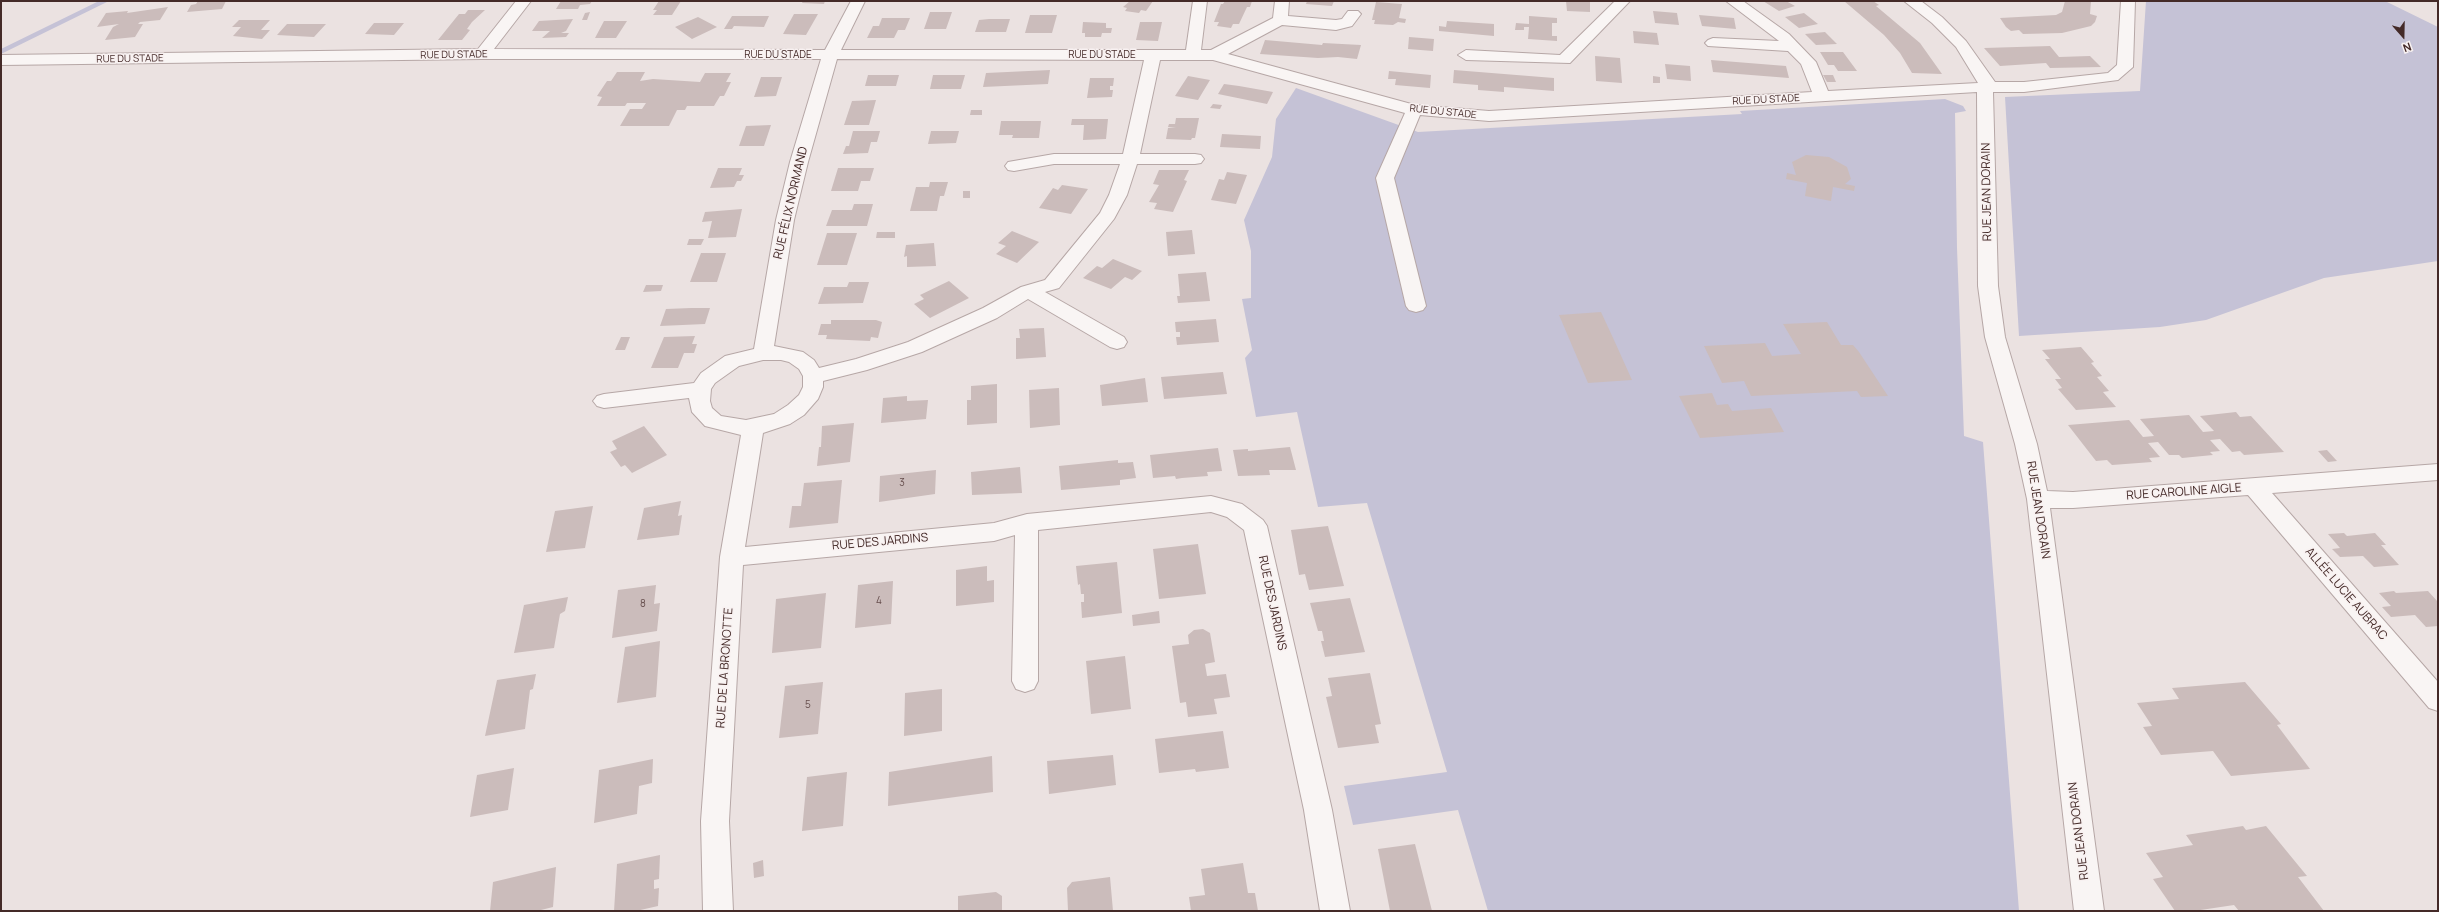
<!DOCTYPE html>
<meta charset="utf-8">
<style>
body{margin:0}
#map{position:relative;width:2439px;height:912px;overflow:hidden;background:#ebe2e1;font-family:Manrope,sans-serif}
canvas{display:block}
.frame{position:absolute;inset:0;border:2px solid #442a28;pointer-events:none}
.north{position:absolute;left:2383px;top:16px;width:40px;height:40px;-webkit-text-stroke:3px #f8f1f1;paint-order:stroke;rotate:160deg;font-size:11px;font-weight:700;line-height:16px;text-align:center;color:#442a28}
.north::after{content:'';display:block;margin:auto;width:14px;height:18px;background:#442a28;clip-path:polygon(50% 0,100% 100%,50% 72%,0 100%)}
</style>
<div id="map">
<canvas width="2439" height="912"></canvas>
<div class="frame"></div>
<div class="north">N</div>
</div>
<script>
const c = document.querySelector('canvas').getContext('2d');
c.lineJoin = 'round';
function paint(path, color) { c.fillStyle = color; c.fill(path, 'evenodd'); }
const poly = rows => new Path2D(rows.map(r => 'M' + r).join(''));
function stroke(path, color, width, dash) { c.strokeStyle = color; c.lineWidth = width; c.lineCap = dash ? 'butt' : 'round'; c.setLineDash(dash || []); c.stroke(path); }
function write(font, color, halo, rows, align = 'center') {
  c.font = font + ' Manrope,sans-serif'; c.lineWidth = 3; c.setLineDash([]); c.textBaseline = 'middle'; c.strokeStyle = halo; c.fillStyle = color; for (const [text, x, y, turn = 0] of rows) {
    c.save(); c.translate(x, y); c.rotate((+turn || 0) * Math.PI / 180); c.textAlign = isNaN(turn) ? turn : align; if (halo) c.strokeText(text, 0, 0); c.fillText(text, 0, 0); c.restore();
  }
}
paint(poly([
 [99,1,109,1,1,54,1,49],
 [2146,1,2385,1,2438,27,2438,261,2324,278,2206,320,2160,327,2019,336,2005,97,2140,91],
 [1296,88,1418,132,1742,114,1740,111,1945,99,1963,106,1966,111,1955,113,1957,248,1964,436,1983,442,2019,911,1488,911,1458,810,1353,825,1344,786,1447,772,1367,503,1318,507,1297,412,1256,417,1245,358,1252,350,1242,299,1251,298,1251,251,1244,220,1272,157,1276,119]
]), '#c5c2d6');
paint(poly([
 [198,1,226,1,222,9,187,12,191,5,196,4],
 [561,1,592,1,590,4,580,5,578,9,556,9],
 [659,1,681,1,672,15,653,15,657,10,653,10],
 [803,1,825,1,824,4,802,3],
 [1130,1,1153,1,1146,11,1141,10,1139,13,1125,11,1127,8,1123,7],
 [1225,1,1252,1,1250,7,1247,7,1239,24,1233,24,1231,28,1217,26,1219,22,1214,22,1221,4,1223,4],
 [1307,1,1334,1,1332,6,1306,4],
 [1566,1,1590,1,1590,12,1567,11],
 [1763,1,1786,1,1795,6,1779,11],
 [1844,1,1873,1,1879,5,1876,6,1920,43,1942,74,1912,73,1900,53,1884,35],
 [2065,1,2091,1,2090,14,2097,16,2095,22,2091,26,2062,33,2023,34,2019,30,2011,31,2006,27,2000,18,2056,15,2062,12],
 [1376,2,1402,4,1399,18,1406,19,1405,23,1398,22,1393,25,1374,24,1375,20,1372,20],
 [168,7,160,20,140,22,138,24,143,24,135,37,105,40,113,27,119,24,97,27,106,13,128,11,127,13],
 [468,10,485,10,472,22,467,29,470,30,462,40,438,40,459,14,465,14],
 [1653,11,1677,13,1679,25,1655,23],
 [590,12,587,20,582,20,585,13],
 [930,12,952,12,946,29,924,29],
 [1804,13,1818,24,1799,28,1785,17],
 [794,14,818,14,806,35,783,34],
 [1030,15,1057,15,1052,33,1025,33],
 [1699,15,1734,18,1736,29,1702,26],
 [732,16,769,16,764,27,734,26,732,29,724,29],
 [1529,16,1557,18,1557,23,1552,23,1552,36,1557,36,1557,41,1528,39,1529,27,1524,27,1524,30,1515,30,1516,23,1529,24],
 [698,17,717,27,692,39,675,27],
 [882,18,910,18,905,30,898,30,894,38,867,38,873,26,879,26],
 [573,19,566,31,561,33,569,33,566,37,542,38,550,31,532,31,539,21],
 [989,19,1010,19,1006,32,975,32,979,20],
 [239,20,270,20,261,30,270,30,262,39,233,36,241,27,232,27],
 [604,21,627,21,616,38,595,38],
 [1447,21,1494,24,1494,36,1439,31,1439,26,1446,27],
 [1083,22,1106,23,1106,28,1112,28,1111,33,1102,33,1101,37,1085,37,1085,33,1082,33],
 [1140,22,1162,22,1158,41,1136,40],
 [374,23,404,23,394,35,365,34],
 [287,24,326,24,314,37,277,35],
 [1633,31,1657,33,1659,45,1634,43],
 [1825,32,1837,44,1816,45,1805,34],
 [1409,37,1434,39,1433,51,1408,49],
 [1265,40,1322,45,1323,43,1361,45,1357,59,1338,57,1318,58,1260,54],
 [2050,46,2059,57,2090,56,2101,67,2050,68,2046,63,2000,66,1984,48],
 [1820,52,1843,52,1857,71,1838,71,1834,65,1828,65],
 [1595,56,1620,58,1622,83,1596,81],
 [1711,60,1786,66,1789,78,1713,72],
 [1665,64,1690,66,1691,81,1667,79],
 [1050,70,1048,84,983,87,986,73],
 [1454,70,1554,78,1554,91,1504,87,1504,92,1478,90,1478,85,1453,83],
 [1389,71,1431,75,1430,88,1395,85,1396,79,1388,79],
 [617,72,645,72,640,81,653,79,700,82,705,73,731,73,726,82,731,82,724,96,720,96,714,106,687,106,685,110,677,110,669,126,620,126,630,109,642,109,646,103,627,103,625,106,597,106,602,97,597,96,607,81,611,81],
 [868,75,899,75,896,86,865,86],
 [933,75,965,75,961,89,930,89],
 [1823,75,1833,75,1836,82,1827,82],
 [1188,76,1210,80,1198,100,1175,96],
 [1653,76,1660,77,1660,83,1653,83],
 [761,77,782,77,776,96,754,97],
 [1090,78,1114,78,1113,86,1110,86,1110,90,1113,90,1112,97,1087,98],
 [1224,84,1239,86,1273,92,1267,104,1218,94],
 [876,100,869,125,844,125,852,101],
 [1213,104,1222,105,1220,109,1210,108],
 [971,110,982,110,982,115,970,115],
 [1176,118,1199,118,1195,138,1192,138,1191,140,1166,139,1168,128,1176,127,1168,127,1169,124,1175,124],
 [1072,119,1108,119,1106,139,1083,140,1084,125,1071,125],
 [1001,121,1041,121,1039,138,1012,138,1013,135,999,135],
 [771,125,764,146,739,146,746,126],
 [853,131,880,131,877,142,871,142,868,153,843,154,846,146,849,146],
 [931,131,959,131,956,143,928,144],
 [1222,134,1261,136,1260,149,1220,147],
 [1806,155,1829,157,1847,167,1851,179,1845,184,1855,186,1854,191,1833,187,1831,201,1805,196,1807,183,1786,179,1787,173,1796,175,1792,162],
 [718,168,742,168,739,175,744,175,741,181,737,181,734,187,710,188],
 [838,168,874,168,870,181,861,181,858,191,831,191],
 [1159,170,1189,170,1184,180,1187,181,1173,212,1154,209,1157,203,1149,202,1159,185,1153,184],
 [1227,172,1247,175,1236,204,1211,200,1219,179,1224,180],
 [930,182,948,182,944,196,940,196,937,211,910,211,916,187,929,187],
 [1062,185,1088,189,1071,214,1039,208,1053,188,1058,190],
 [963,191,970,191,970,198,963,198],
 [854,204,873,204,867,226,826,226,832,210,852,210],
 [742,209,736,237,708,238,712,221,702,222,705,212],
 [1192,230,1195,254,1168,256,1166,232],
 [1012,231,1039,242,1017,263,996,254,1006,246,998,243],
 [877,232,895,232,895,238,876,238],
 [827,233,857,233,847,265,817,265],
 [689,239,704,239,701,245,687,245],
 [934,243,936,266,907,267,907,256,904,257,906,245],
 [701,253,726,253,717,282,690,282],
 [1113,259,1142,271,1132,280,1125,277,1111,289,1083,278,1097,266,1102,268],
 [1206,272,1210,301,1178,303,1177,296,1180,296,1178,274],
 [949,281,969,298,930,318,914,304,924,299,920,295],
 [849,282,869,282,863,303,818,304,824,287,847,287],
 [646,285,663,285,661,291,643,292],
 [691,308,710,308,705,324,660,326,666,309],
 [1601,312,1614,340,1632,380,1588,383,1559,315],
 [1216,319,1219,342,1177,345,1176,337,1180,337,1180,332,1176,332,1175,322],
 [831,320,876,320,882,322,878,338,871,337,870,341,826,339,827,335,818,335,821,324,831,324],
 [1827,322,1841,345,1853,345,1859,352,1888,396,1861,397,1857,391,1751,396,1744,381,1722,383,1704,346,1765,343,1772,356,1801,354,1783,324],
 [1044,328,1046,357,1016,359,1016,338,1020,338,1019,329],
 [695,336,692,344,697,344,694,353,684,353,678,368,651,368,664,337],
 [621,337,630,337,625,350,615,350],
 [2081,347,2094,362,2091,363,2102,376,2097,377,2109,391,2103,392,2116,407,2076,410,2058,389,2062,388,2055,379,2061,379,2045,359,2050,359,2042,350],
 [1223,372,1227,394,1164,399,1161,377],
 [1145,378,1148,402,1102,406,1100,385],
 [997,384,997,423,967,425,967,400,971,400,971,386],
 [1059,388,1060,425,1030,428,1029,390],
 [1712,393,1717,405,1728,404,1732,411,1771,408,1784,432,1700,438,1679,396],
 [907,396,907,401,928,400,926,419,881,423,883,398],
 [2236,412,2240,417,2251,416,2284,452,2244,455,2240,451,2232,452,2220,439,2210,440,2220,451,2210,452,2213,455,2182,458,2179,455,2169,455,2158,442,2148,443,2160,457,2149,458,2152,462,2112,465,2107,460,2096,461,2068,425,2129,420,2143,437,2154,436,2140,419,2189,415,2203,432,2214,431,2200,416],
 [854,423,850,462,817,466,819,447,821,447,822,426],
 [644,426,667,455,632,473,625,465,621,467,610,452,617,449,612,441],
 [1290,447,1296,470,1269,470,1270,475,1238,476,1233,450,1248,449,1248,451],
 [1218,448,1222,471,1207,472,1208,476,1182,478,1176,479,1175,476,1153,478,1150,455],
 [2327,450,2337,461,2328,462,2318,451],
 [1118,460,1118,463,1133,462,1136,478,1120,480,1120,485,1061,490,1059,466],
 [1020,467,1022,493,972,495,971,472],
 [936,470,935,494,879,502,880,476],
 [842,480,838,523,789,528,792,506,801,506,804,483],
 [681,501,678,516,682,515,679,535,637,540,644,508],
 [593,506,585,548,546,552,555,511],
 [1328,526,1344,586,1309,590,1305,574,1299,575,1291,530],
 [2344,533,2347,536,2375,533,2386,545,2381,545,2399,565,2374,567,2363,556,2340,557,2332,549,2340,548,2328,534],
 [1198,544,1206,594,1159,599,1153,549],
 [1117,562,1122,613,1082,618,1081,602,1084,602,1084,594,1081,594,1080,584,1078,585,1076,566],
 [987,566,987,581,994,580,994,602,956,606,956,570],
 [893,581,891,624,855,628,858,585],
 [656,585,654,604,660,603,657,631,612,638,618,590],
 [2394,591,2396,593,2428,591,2438,602,2438,626,2426,627,2415,615,2391,617,2382,607,2391,606,2379,593],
 [826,593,821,648,772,653,776,599],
 [568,597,565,611,560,614,554,648,514,653,524,605],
 [1350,598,1365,652,1325,657,1321,641,1324,641,1322,631,1318,631,1310,603],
 [1159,611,1160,623,1133,626,1132,615],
 [1203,629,1210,633,1215,662,1205,664,1207,676,1226,674,1230,697,1214,699,1217,714,1188,717,1186,702,1180,703,1172,646,1189,644,1188,635,1194,630],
 [660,641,656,697,617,703,625,647],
 [1125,656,1131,709,1091,714,1086,661],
 [1370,673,1381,724,1375,725,1379,743,1338,748,1326,697,1332,696,1328,678],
 [536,674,533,689,530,690,525,729,485,736,497,680],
 [823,682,818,734,779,738,785,686],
 [2245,682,2281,724,2277,725,2310,769,2231,776,2213,751,2161,755,2143,727,2152,726,2137,703,2179,699,2172,688],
 [942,689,942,731,904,736,905,693],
 [1223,731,1229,768,1196,772,1195,769,1159,773,1155,739],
 [1113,755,1116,785,1049,794,1047,761],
 [992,756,993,792,888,806,889,772],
 [653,759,652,783,639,786,637,814,594,823,599,770],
 [514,768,508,810,470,817,477,775],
 [847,772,843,826,802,831,807,777],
 [2243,826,2246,830,2266,826,2307,876,2298,877,2324,911,2239,911,2234,905,2194,911,2175,911,2153,879,2163,877,2146,853,2193,845,2186,835],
 [1415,844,1432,911,1390,911,1378,849],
 [660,855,659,879,654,880,654,889,659,888,658,906,636,911,614,911,617,864],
 [763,860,764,876,754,878,753,863],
 [1243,863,1248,893,1255,893,1258,911,1191,911,1189,897,1205,895,1201,869],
 [556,867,553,907,537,911,490,911,493,882],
 [1110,877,1113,911,1068,911,1067,888,1072,882],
 [996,892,1002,896,1002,911,958,911,958,896]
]), '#cbbcbb');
const minor = poly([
 [516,1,531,1,494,49,825,50,851,1,865,1,841,50,1186,50,1193,1,1207,1,1201,50,1211,50,1273,18,1275,1,1289,1,1288,16,1336,20,1342,19,1348,11,1358,11,1361,14,1352,26,1336,30,1282,25,1228,54,1415,105,1489,111,1812,92,1801,64,1788,51,1708,46,1705,43,1708,40,1713,38,1779,41,1726,1,1743,1,1789,34,1816,62,1828,91,1978,83,1956,47,1932,23,1904,1,1921,1,1942,17,1966,41,1995,82,2024,82,2108,73,2117,65,2121,1,2135,1,2133,67,2118,80,2024,92,1993,92,1998,286,2005,337,2037,444,2047,491,2073,492,2438,464,2438,480,2272,493,2438,682,2438,711,2429,708,2248,495,2073,508,2050,508,2104,911,2074,911,2027,499,2015,444,1985,337,1978,286,1977,92,1489,121,1420,115,1394,178,1426,306,1423,310,1416,312,1409,310,1406,306,1376,178,1405,113,1213,60,1160,60,1140,154,1195,154,1201,155,1204,159,1201,163,1195,164,1137,164,1127,195,1114,219,1059,288,1045,292,1124,337,1127,342,1124,347,1117,349,1110,347,1028,299,997,318,922,352,867,370,823,381,823,387,818,399,804,415,790,424,763,433,745,547,994,523,1027,514,1211,496,1242,504,1263,520,1267,526,1332,810,1350,911,1320,911,1304,810,1244,530,1227,517,1211,512,1038,530,1038,681,1034,689,1025,692,1016,689,1012,681,1015,535,994,541,743,565,729,821,733,911,703,911,701,821,720,557,741,435,705,426,692,412,689,398,604,408,597,406,593,401,597,396,604,394,694,383,701,373,725,356,754,349,776,220,790,162,821,59,482,59,1,65,1,55,478,49,516,1],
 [837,59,1144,60,1123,154,1054,154,1008,162,1005,166,1008,170,1014,171,1054,164,1120,164,1109,195,1100,213,1045,280,1021,287,983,308,908,342,856,359,819,368,814,360,803,352,774,346,794,220,808,162,837,59],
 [763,360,781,360,789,362,799,369,803,376,803,387,799,395,788,405,774,414,746,420,721,416,712,408,710,401,711,389,715,383,739,366,763,360],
 [1615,1,1630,1,1570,63,1466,60,1458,55,1466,50,1560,55,1615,1]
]);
stroke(minor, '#b6a7a6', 2);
paint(minor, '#f9f5f4');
write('10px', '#442a28', '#f8f1f1', [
 ["RUE DU STADE",454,55,-1],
 ["RUE DU STADE",778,55],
 ["RUE DU STADE",1102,55],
 ["RUE DU STADE",130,59,-1],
 ["RUE DU STADE",1766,100,-3],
 ["RUE DU STADE",1443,112,6]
]);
write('10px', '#664e4d', null, [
 ["3",902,483],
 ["4",879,601],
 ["8",643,604],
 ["5",808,705]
]);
write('12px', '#442a28', '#f8f1f1', [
 ["RUE JEAN DORAIN",1987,192,-91],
 ["RUE FÉLIX NORMAND",791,203,-77],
 ["RUE CAROLINE AIGLE",2184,492,-4],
 ["RUE JEAN DORAIN",2038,510,81],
 ["RUE DES JARDINS",880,542,-5],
 ["ALLÉE LUCIE AUBRAC",2346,594,49],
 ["RUE DES JARDINS",1272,603,78],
 ["RUE DE LA BRONOTTE",725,668,-86],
 ["RUE JEAN DORAIN",2079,831,-97]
]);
</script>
